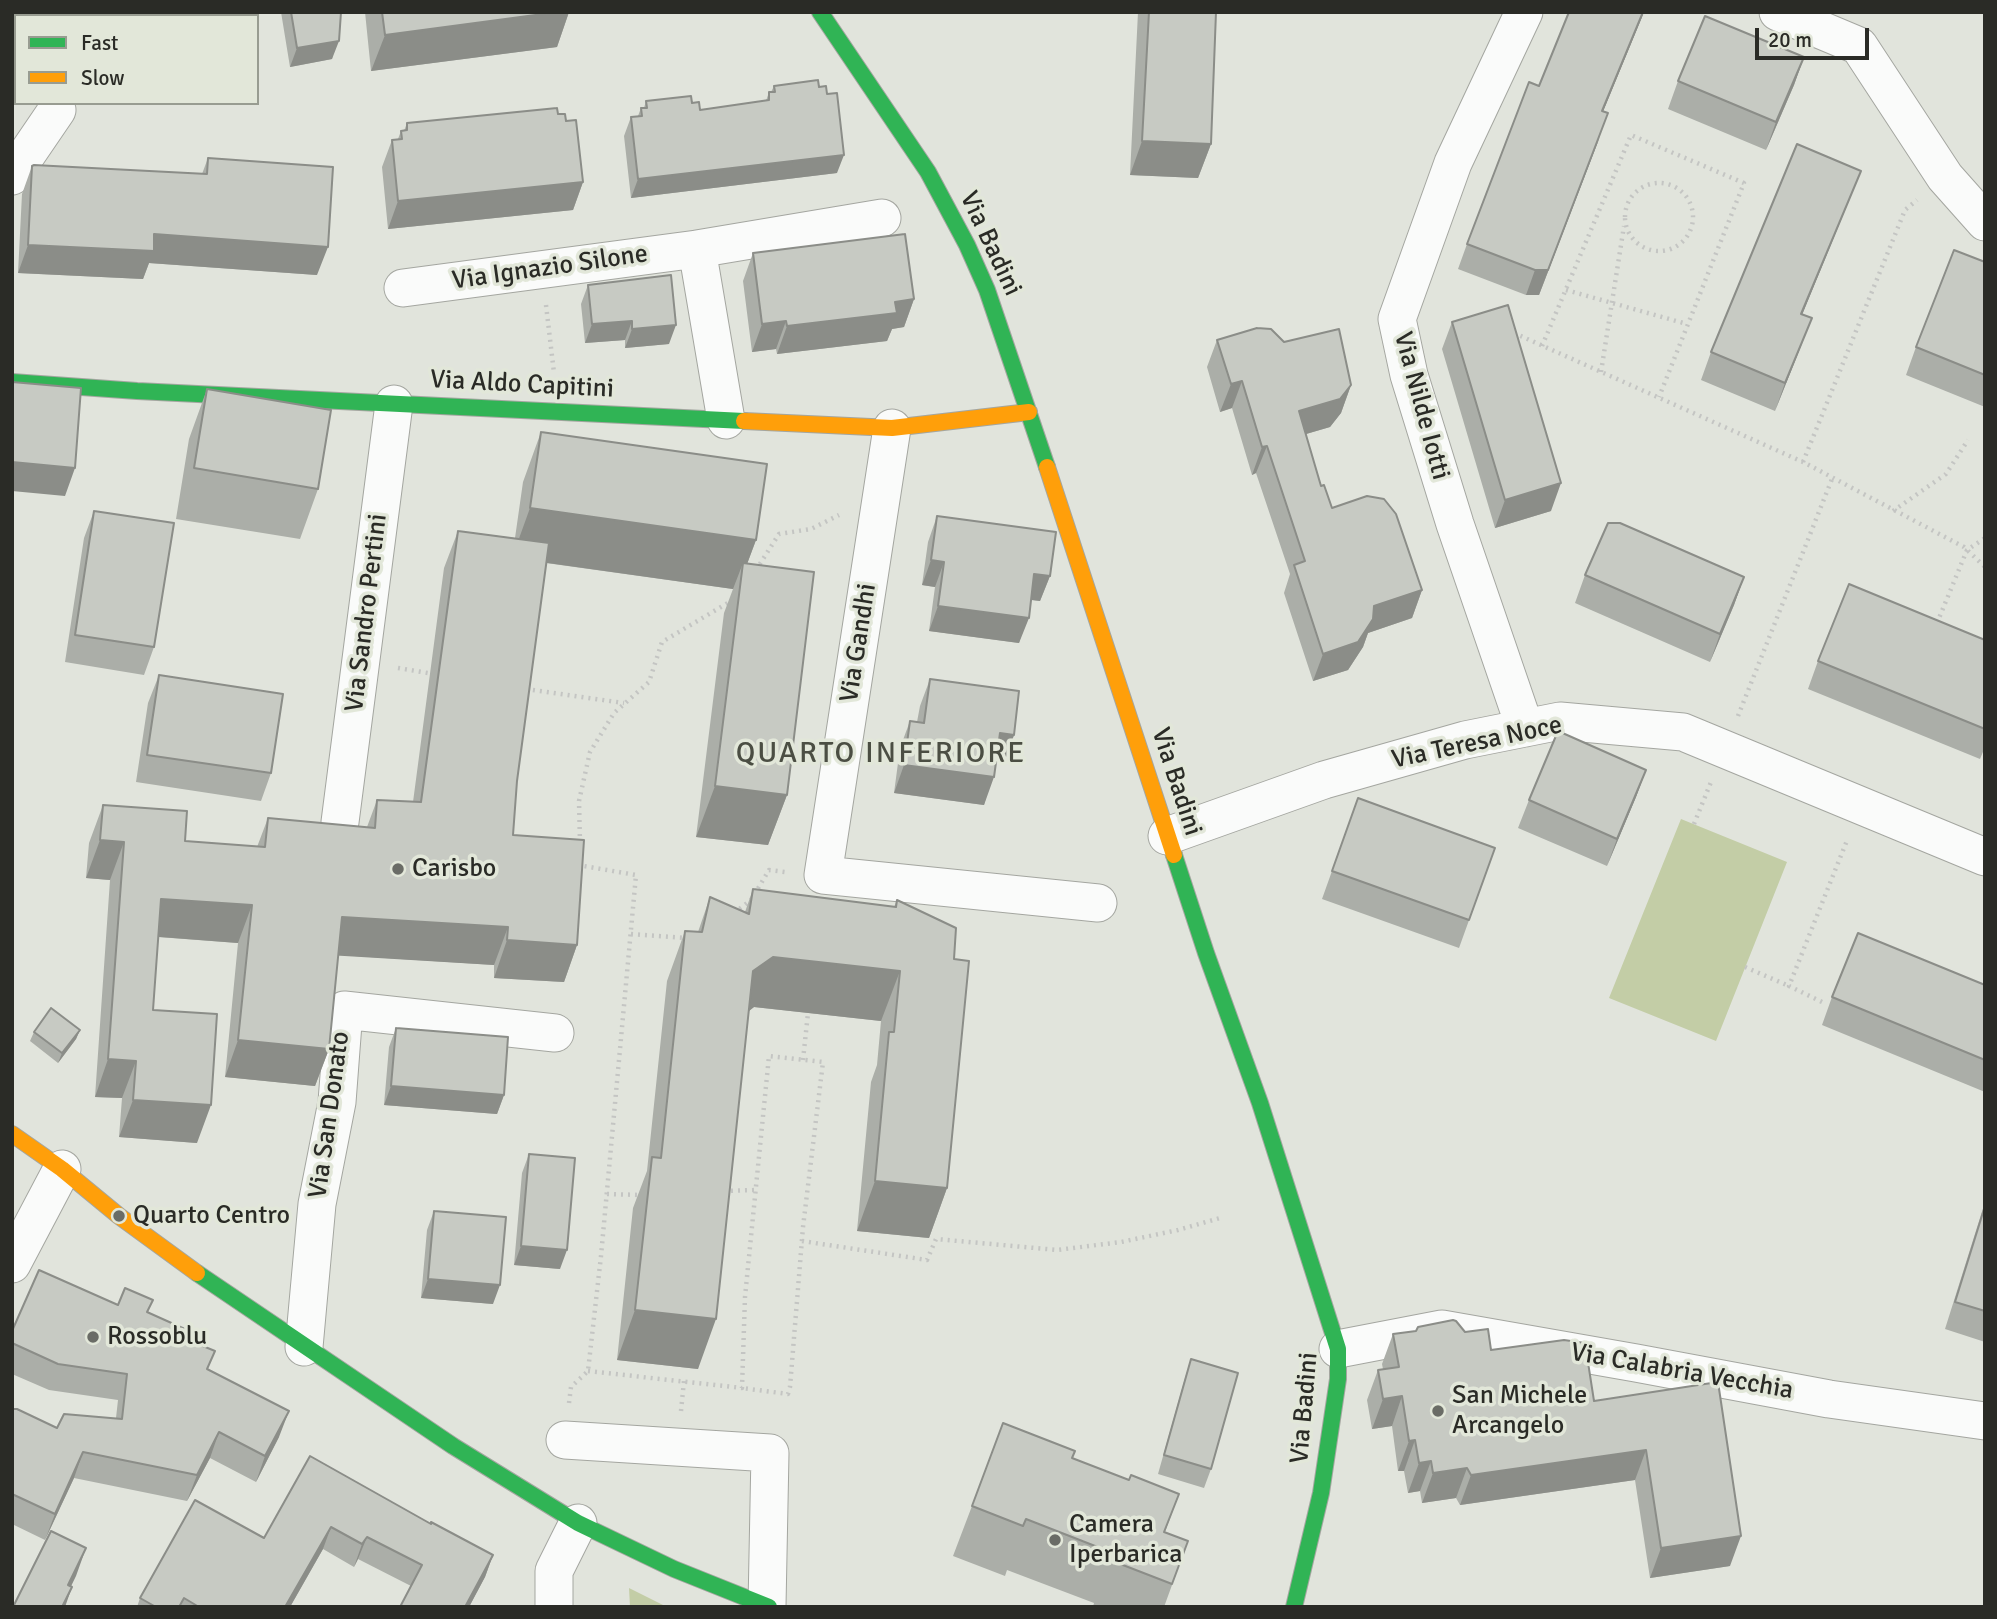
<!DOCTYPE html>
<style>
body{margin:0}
#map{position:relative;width:1997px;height:1619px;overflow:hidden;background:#e1e4dc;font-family:Signika,sans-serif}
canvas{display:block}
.frame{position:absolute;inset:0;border:14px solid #2a2b26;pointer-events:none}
.legend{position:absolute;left:14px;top:14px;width:245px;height:91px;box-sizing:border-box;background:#e2e7d9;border:2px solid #989c91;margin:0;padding:9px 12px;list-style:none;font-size:21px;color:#2a2b26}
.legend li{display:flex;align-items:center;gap:14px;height:35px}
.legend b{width:35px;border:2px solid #989c91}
.scale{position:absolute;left:1755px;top:28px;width:114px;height:32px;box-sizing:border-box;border:4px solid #2a2b26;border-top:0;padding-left:9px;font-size:21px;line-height:24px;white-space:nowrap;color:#2a2b26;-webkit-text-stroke:5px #e2e7d9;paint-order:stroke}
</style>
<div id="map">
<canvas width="1997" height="1619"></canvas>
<div class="frame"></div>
<ul class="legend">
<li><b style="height:9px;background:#30b455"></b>Fast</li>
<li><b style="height:9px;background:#ff9f0a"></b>Slow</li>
</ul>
<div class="scale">20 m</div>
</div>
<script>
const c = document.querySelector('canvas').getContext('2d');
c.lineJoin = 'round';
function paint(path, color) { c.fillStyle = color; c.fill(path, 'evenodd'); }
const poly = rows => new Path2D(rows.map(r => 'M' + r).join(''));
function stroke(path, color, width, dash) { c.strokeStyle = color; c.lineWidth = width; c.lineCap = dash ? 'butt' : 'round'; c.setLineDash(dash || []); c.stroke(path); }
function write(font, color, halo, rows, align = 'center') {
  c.font = font + ' Signika,sans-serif'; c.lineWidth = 7; c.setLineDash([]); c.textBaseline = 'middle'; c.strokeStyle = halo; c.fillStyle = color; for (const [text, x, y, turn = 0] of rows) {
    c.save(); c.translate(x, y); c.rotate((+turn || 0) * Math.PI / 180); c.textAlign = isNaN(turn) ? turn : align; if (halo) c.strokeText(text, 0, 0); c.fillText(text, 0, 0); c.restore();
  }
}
paint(poly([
 [1681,819,1787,862,1716,1041,1609,998],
 [629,1588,667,1607,630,1607]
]), '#c3cda6');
const street = poly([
 [1524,12,1453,163,1397,319,1409,375,1455,524,1525,728],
 [1778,12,1859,46,1945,177,1985,222],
 [12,176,57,110],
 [697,249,726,420],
 [403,288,697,249,882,218],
 [892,428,823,875,1098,903],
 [340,822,394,404],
 [1167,836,1324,780,1465,740,1560,721,1683,732,1985,857],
 [12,1264,62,1169],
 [304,1347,317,1204,337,1102,344,1010,555,1033],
 [1338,1349,1442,1329,1636,1363,1829,1399,1985,1421],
 [565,1440,770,1453,767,1606],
 [554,1607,554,1571,578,1523]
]);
const fast = poly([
 [820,12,928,172,967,245,987,290,1047,467],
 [12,382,137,391,744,421],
 [1174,855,1206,953,1260,1103,1338,1349,1338,1379,1321,1493,1294,1607],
 [197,1273,453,1446,578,1523,674,1569,769,1607]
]);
const slow = poly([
 [744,421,892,428,1029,412],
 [1047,467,1174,855],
 [12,1134,62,1169,119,1216,197,1273]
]);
stroke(street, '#a4a6a0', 39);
stroke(fast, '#a4a6a0', 18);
stroke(slow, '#a4a6a0', 18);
stroke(poly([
 '1625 217a34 34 0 1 1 68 0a34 34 0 1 1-68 0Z',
 [1566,290,1687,324],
 [546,305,554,373],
 [1514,333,1803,462,1964,547,1985,567],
 [1542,346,1631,135,1744,183,1659,397],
 [1601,372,1624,226],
 [1803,462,1905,210,1917,200],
 [1893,511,1946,474,1968,440],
 [756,570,779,534,811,529,839,515],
 [1937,623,1967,550,1985,538],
 [398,668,428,673],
 [526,689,624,703],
 [1738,716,1832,479],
 [1694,824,1711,782],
 [580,843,579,801,590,752,614,713,649,682,662,642,731,601],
 [734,913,751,900,769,870,785,872],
 [631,934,686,938],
 [1745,967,1789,986],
 [1822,1002,1789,986,1848,838],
 [803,1060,808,1013],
 [724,1191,756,1190],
 [607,1194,641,1195],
 [802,1241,927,1260,936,1239,1057,1250,1121,1242,1178,1230,1220,1218],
 [588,1371,742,1388,745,1297,769,1056,823,1062,803,1227,790,1387,788,1394,742,1388],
 [569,1403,571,1387,588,1371,601,1256,636,875,578,865],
 [681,1411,684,1381]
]), '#c4c5c3', 4.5, [2, 5]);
stroke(street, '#fafbfa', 37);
stroke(fast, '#30b455', 16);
stroke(slow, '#ff9f0a', 16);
paint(poly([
 [281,12,341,12,332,59,290,67],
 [365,12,569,12,557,47,371,71],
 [1138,12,1216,12,1211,144,1198,178,1130,175],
 [1569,12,1644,12,1603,111,1599,139,1539,295,1526,295,1458,269,1467,244,1539,86],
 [1804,57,1794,85,1766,150,1668,109,1678,81],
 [774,86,837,173,631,198,624,136,631,117,638,116,641,108,644,108,646,101,692,103,700,110,766,101,769,92,771,92],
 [558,114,566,121,583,182,573,210,388,229,382,167,392,140,398,139,401,131,404,131,407,123],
 [208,158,317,275,149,263,143,279,18,273,22,194,32,166,202,174],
 [1850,198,1802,314,1801,346,1775,411,1701,380,1711,352],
 [753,253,914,299,904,327,892,329,887,341,777,354,776,349,752,352,743,281],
 [1985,262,1985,407,1906,375,1916,347],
 [588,285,669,344,625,348,625,340,585,343,581,304],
 [1452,322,1551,511,1495,528,1442,349],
 [1217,340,1284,342,1351,385,1341,413,1330,427,1306,434,1321,486,1332,508,1422,590,1412,618,1368,633,1363,647,1348,670,1313,681,1284,593,1290,574,1256,473,1252,475,1232,408,1220,412,1207,367],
 [207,389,318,489,300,539,176,519,189,439],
 [541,432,756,540,747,564,787,795,768,845,696,837,724,613,733,589,546,563,517,781,513,835,577,945,564,982,494,978,494,965,338,955,329,1049,315,1086,225,1077,238,943,158,937,153,1010,197,1143,119,1137,122,1098,95,1097,110,880,86,878,89,843,103,805,185,841,257,847,268,818,367,827,377,800,413,802,444,568,458,531,515,538,523,482],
 [94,511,154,647,144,675,65,662,84,538],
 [937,516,1050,576,1040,601,1031,600,1019,643,929,631,935,587,922,585,928,542],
 [1585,575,1744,577,1734,605,1710,662,1575,603],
 [1985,640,1985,747,1980,759,1808,689,1818,661],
 [159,675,271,773,261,801,136,782,148,703],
 [930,679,1014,735,1004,763,996,762,984,805,894,793,900,748,910,721,917,722,920,706],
 [1646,770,1636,797,1607,866,1518,828,1529,800],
 [1358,798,1495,848,1459,948,1322,899],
 [753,889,894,907,897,900,954,959,947,1188,929,1238,857,1231,871,1082,877,1065,881,1021,754,1007,749,1011,698,1369,617,1360,633,1208,647,1171,667,981,685,931,698,932,710,897,745,912],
 [1985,985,1985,1092,1822,1025,1832,997],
 [396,1028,504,1095,497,1114,384,1105,389,1047],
 [80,1030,76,1039,58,1063,30,1041,34,1032],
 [529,1154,560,1269,514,1265,522,1173],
 [1985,1202,1985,1342,1945,1329],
 [434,1211,493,1304,421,1298,427,1230],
 [118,1305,148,1312,193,1342,208,1369,279,1437,256,1482,210,1458,187,1501,74,1478,45,1540,12,1524,12,1409,57,1428,116,1418,118,1400,49,1390,12,1374,12,1331],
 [1465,1332,1491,1350,1594,1401,1718,1382,1730,1566,1650,1578,1635,1480,1460,1505,1456,1498,1422,1503,1420,1491,1408,1493,1404,1471,1398,1471,1392,1426,1372,1429,1367,1400,1378,1370,1383,1369,1382,1364,1393,1334],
 [1191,1359,1211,1469,1204,1488,1158,1474,1185,1378],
 [310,1456,431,1524,493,1555,485,1577,469,1607,400,1607,411,1586,358,1559,354,1567,323,1549,290,1607,137,1607,140,1598,264,1538],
 [1072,1458,1129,1480,1179,1494,1165,1532,1188,1541,1164,1607,1093,1607,1094,1603,1007,1570,1005,1576,953,1556,972,1506]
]), '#abaea8');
paint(poly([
 [558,12,569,12,557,47,371,71,385,35],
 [1643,12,1644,12,1593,136,1602,111],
 [12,36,16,36,16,62,12,62],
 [339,41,332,59,290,67,297,48],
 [1804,57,1794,85,1766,150,1776,122],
 [1599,139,1539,295,1526,295,1535,270],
 [1142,141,1211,144,1198,178,1130,175],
 [844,155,837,173,631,198,638,179],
 [1861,171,1850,198,1791,342,1801,314],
 [583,182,573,210,388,229,398,201],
 [154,234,328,247,317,275,149,263,143,279,18,273,28,245],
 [914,299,904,327,892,329,887,341,777,354,787,326,895,302],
 [1812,318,1801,346,1775,411,1785,383],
 [632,321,625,340,585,343,592,324],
 [786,321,776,349,752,352,762,324],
 [676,325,669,344,625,348,632,329],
 [1242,381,1232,408,1220,412,1231,384],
 [1351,385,1341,413,1330,427,1289,439,1299,411],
 [1267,446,1256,473,1252,475,1262,447],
 [12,462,75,468,65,496,12,491],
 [1561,483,1551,511,1495,528,1505,500],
 [530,508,756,540,740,583,743,563,733,589,512,558],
 [931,560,944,562,935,587,922,585],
 [1034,574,1050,576,1040,601,1025,599],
 [1744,577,1734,605,1710,662,1720,634],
 [1422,590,1412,618,1368,633,1363,647,1348,670,1313,681,1323,654,1374,606],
 [938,606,1029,618,1019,643,929,631],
 [1000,733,1014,735,1004,763,990,761],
 [904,765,994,777,984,805,894,793],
 [1646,770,1636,797,1607,866,1617,839],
 [715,786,787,795,768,845,696,837],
 [100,840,124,842,110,880,86,878],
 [161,899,252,905,238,943,147,936],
 [342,917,508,927,494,965,328,955],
 [507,940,577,945,564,982,494,978],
 [773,957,900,971,881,1021,754,1007,735,1022,753,971],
 [80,1030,76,1039,58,1063,62,1053],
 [238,1040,329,1049,315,1086,225,1077],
 [108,1059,136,1061,122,1098,95,1097],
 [391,1086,504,1095,497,1114,384,1105],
 [133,1100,211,1105,197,1143,119,1137],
 [875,1181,947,1188,929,1238,857,1231],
 [521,1246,567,1250,560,1269,514,1265],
 [428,1279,500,1285,493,1304,421,1298],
 [635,1310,716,1319,698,1369,617,1360],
 [1402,1396,1392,1426,1372,1429,1383,1399],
 [289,1411,279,1437,256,1482,265,1456],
 [219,1432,210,1458,187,1501,197,1475],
 [1415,1440,1404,1471,1398,1471,1409,1441],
 [1646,1450,1635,1480,1460,1505,1471,1475],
 [83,1452,74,1478,45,1540,55,1514],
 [1431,1461,1420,1491,1408,1493,1419,1463],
 [1467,1468,1456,1498,1422,1503,1433,1473],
 [331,1527,323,1549,290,1607,285,1607],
 [1741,1536,1730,1566,1650,1578,1661,1548],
 [367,1537,358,1559,354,1567,362,1544],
 [86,1548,76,1576,61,1607,68,1585],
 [493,1555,485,1577,469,1607,465,1607],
 [72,1587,65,1607,62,1607]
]), '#8b8d88');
const building = poly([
 [12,12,38,12,39,16,16,16,16,36,12,36,12,12],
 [291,12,341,12,339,41,297,48,291,12],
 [382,12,558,12,385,35,382,12],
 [1149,12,1216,12,1211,144,1142,141,1149,12],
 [1569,12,1643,12,1602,111,1608,113,1548,270,1535,270,1467,244,1529,82,1539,86,1569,12],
 [1705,16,1804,57,1776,122,1678,81,1705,16],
 [818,80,819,87,826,86,827,94,837,93,844,155,638,179,631,117,642,116,641,108,647,108,646,101,691,96,692,103,699,102,700,110,769,100,769,92,775,92,774,86,818,80],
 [557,108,558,114,565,114,566,121,576,120,583,182,398,201,392,140,402,139,401,131,407,130,407,123,557,108],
 [1797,144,1861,171,1801,314,1812,318,1785,383,1711,352,1797,144],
 [208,158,333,167,328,247,154,234,154,251,28,245,32,166,34,165,207,174,208,158],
 [905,234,914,299,895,302,897,313,787,326,786,321,762,324,753,253,905,234],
 [1954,250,1985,262,1985,375,1916,347,1954,250],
 [671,275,676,325,632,329,632,321,592,324,588,285,671,275],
 [1508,305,1561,483,1505,500,1452,322,1508,305],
 [1257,328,1271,329,1284,342,1339,329,1351,385,1340,399,1299,411,1321,486,1324,485,1332,508,1367,496,1384,499,1396,514,1422,590,1374,606,1373,619,1358,642,1323,654,1294,565,1305,561,1267,446,1262,447,1242,381,1231,384,1217,340,1257,328],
 [12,382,81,388,75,468,12,462,12,382],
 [207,389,331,410,318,489,194,468,207,389],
 [541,432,767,464,756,540,530,508,541,432],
 [94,511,174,523,154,647,75,635,94,511],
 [937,516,1056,532,1050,576,1034,574,1029,618,938,606,944,562,931,560,937,516],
 [1608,523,1620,523,1744,577,1720,634,1585,575,1608,523],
 [458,531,549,543,517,781,513,835,584,840,577,945,507,940,508,927,342,917,329,1049,238,1040,252,905,161,899,153,1010,217,1014,211,1105,133,1100,136,1061,108,1059,124,842,100,840,103,805,187,811,185,841,265,847,268,818,375,828,377,800,421,802,458,531],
 [743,563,814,572,787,795,715,786,743,563],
 [1849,584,1985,640,1985,729,1818,661,1849,584],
 [159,675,283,694,271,773,147,755,159,675],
 [930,679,1019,691,1014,735,1000,733,994,777,904,765,910,721,924,723,930,679],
 [1558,731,1646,770,1617,839,1529,800,1558,731],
 [1358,798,1495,848,1469,920,1332,871,1358,798],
 [753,889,896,907,897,900,956,928,954,959,969,961,947,1188,875,1181,889,1032,894,1032,900,971,773,957,753,971,716,1319,635,1310,652,1157,661,1158,685,931,702,932,710,897,749,914,753,889],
 [1858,933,1985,985,1985,1060,1832,997,1858,933],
 [51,1008,80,1030,62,1053,34,1032,51,1008],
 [396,1028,508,1037,504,1095,391,1086,396,1028],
 [529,1154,575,1158,567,1250,521,1246,529,1154],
 [1985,1206,1985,1311,1955,1302,1985,1206],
 [434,1211,506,1217,500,1285,428,1279,434,1211],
 [39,1270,118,1305,125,1288,153,1300,147,1312,196,1334,193,1342,215,1351,207,1369,289,1411,265,1456,219,1432,197,1475,83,1452,55,1514,12,1494,12,1409,17,1409,57,1428,64,1414,122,1419,127,1374,58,1364,12,1343,12,1331,39,1270],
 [1453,1320,1456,1321,1465,1332,1488,1329,1491,1350,1564,1340,1585,1343,1594,1401,1718,1382,1741,1536,1661,1548,1646,1450,1471,1475,1467,1468,1433,1473,1431,1461,1419,1463,1415,1440,1409,1441,1402,1396,1383,1399,1378,1370,1399,1367,1393,1334,1416,1331,1418,1327,1453,1320],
 [1191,1359,1238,1373,1211,1469,1164,1455,1191,1359],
 [1003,1423,1075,1451,1072,1458,1129,1480,1131,1475,1179,1494,1164,1532,1188,1541,1172,1584,1110,1560,1113,1553,1026,1519,1023,1526,972,1506,1003,1423],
 [310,1456,431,1524,431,1522,493,1555,465,1607,400,1607,422,1565,367,1537,362,1544,331,1527,285,1607,199,1607,184,1598,179,1607,156,1607,140,1598,195,1500,264,1538,310,1456],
 [51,1531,86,1548,68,1585,72,1587,62,1607,13,1607,51,1531]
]);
paint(building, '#c7cac3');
stroke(building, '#8b8d88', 2);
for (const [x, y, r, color] of [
 [398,869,7,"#6a6c66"],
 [119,1216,7,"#6a6c66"],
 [93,1337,7,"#6a6c66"],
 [1438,1411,7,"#6a6c66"],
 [1055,1540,7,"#6a6c66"]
]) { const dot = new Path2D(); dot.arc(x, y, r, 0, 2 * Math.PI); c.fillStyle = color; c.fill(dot); stroke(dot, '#e2e7d9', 2.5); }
write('26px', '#2a2b26', '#e2e7d9', [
 ["Via Badini",990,244,65],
 ["Via Ignazio Silone",550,268,-8],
 ["Via Aldo Capitini",522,385,3],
 ["Via Nilde Iotti",1421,406,75],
 ["Via Sandro Pertini",367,613,-83],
 ["Via Gandhi",859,643,-81],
 ["Via Teresa Noce",1477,743,-12],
 ["Via Badini",1176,782,72],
 ["Via San Donato",330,1115,-82],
 ["Via Calabria Vecchia",1682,1372,10],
 ["Via Badini",1305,1408,-85]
]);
write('26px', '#2a2b26', '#e2e7d9', [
 ["Carisbo",412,869],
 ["Quarto Centro",133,1216],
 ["Rossoblu",107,1337],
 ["San Michele",1452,1396],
 ["Arcangelo",1452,1426],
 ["Camera",1069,1525],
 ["Iperbarica",1069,1555]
], 'left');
c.letterSpacing = '2px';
write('30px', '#4b4e43', '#e2e7d9', [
 ["QUARTO INFERIORE",881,754]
]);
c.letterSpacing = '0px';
</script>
